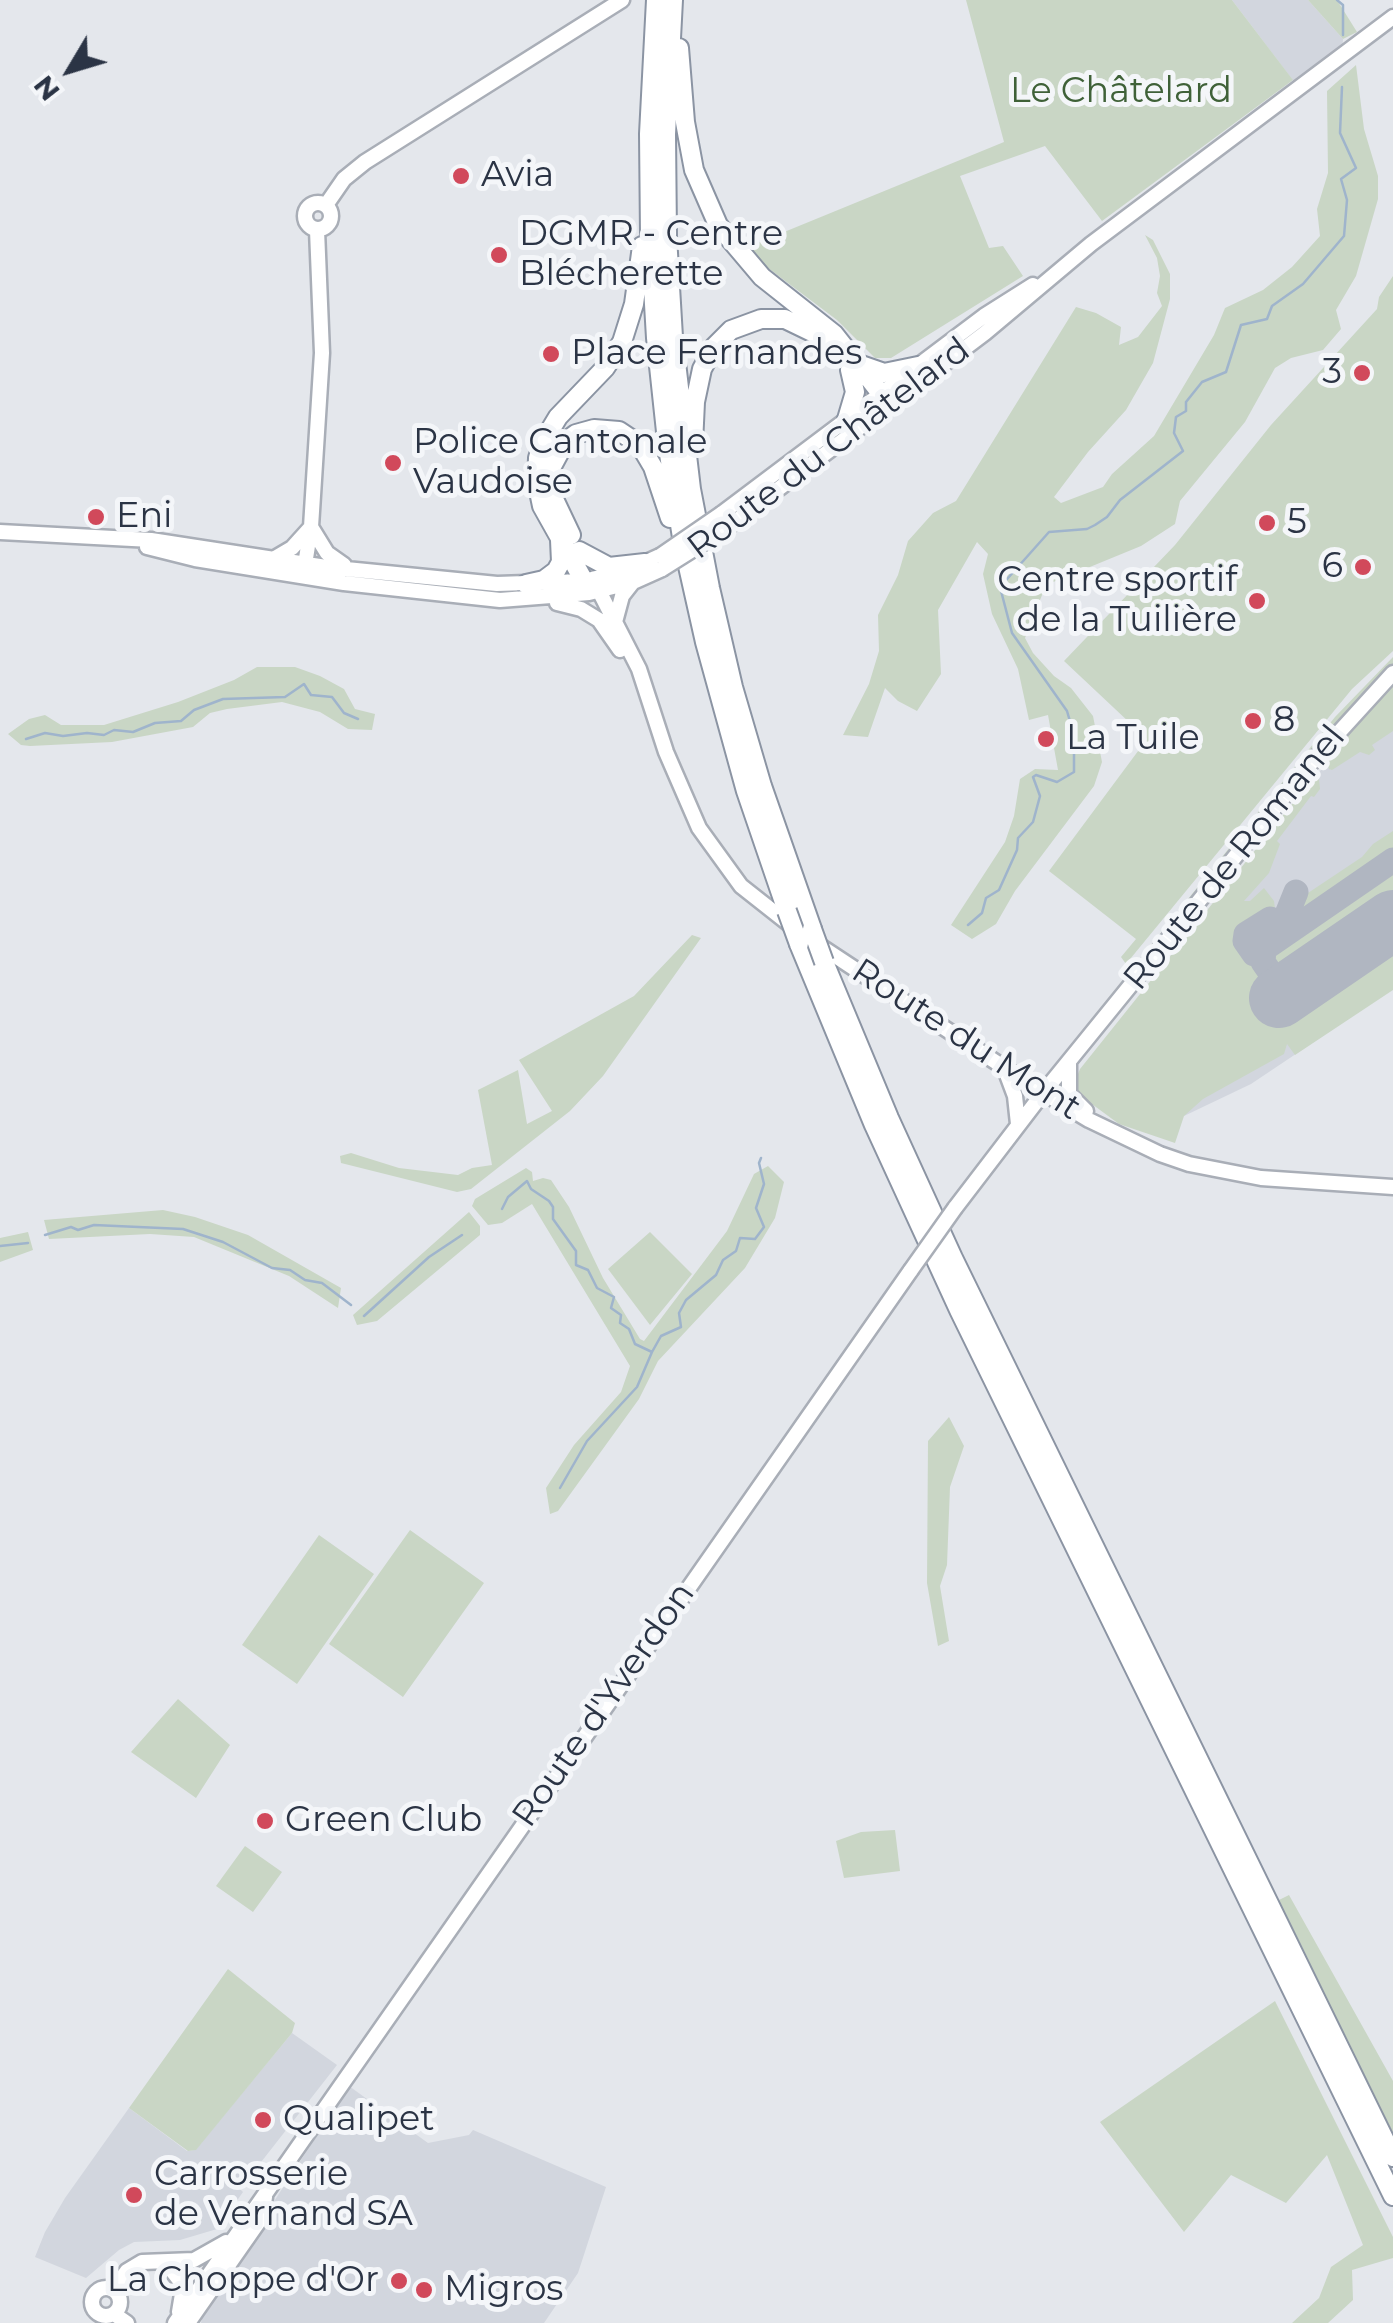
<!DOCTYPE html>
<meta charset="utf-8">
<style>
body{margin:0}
#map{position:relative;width:1393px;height:2323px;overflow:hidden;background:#e4e7ec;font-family:Montserrat,sans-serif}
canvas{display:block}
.north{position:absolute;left:20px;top:20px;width:100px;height:100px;-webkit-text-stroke:8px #f4f6f9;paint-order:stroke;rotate:232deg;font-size:28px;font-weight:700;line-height:40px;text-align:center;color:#2b3445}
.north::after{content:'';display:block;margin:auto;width:35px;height:45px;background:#2b3445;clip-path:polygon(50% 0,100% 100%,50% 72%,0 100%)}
</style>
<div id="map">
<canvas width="1393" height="2323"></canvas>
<div class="north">N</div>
</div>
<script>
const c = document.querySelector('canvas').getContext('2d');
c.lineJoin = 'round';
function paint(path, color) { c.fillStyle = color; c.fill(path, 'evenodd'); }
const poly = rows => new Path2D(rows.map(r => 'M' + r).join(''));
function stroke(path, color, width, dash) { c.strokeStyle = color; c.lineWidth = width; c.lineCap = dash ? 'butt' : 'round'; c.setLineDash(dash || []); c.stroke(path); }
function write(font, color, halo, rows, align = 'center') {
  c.font = font + ' Montserrat,sans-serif'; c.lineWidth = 10; c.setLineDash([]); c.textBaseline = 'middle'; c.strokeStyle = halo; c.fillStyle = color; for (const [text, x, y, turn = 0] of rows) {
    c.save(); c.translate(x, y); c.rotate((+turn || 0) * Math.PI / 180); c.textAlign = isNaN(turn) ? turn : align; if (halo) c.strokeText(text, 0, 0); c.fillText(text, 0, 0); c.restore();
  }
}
paint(poly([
 [1232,0,1308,0,1343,39,1342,55,1298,87],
 [1393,688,1393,989,1251,1084,1184,1116,1082,1078,1312,779,1359,732],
 [292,2033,337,2065,240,2189,243,2192,217,2229,180,2240,134,2242,119,2250,86,2278,35,2257,45,2232,65,2198,129,2108,187,2151,195,2150],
 [349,2086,428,2143,469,2135,473,2130,606,2187,578,2273,544,2323,201,2323,204,2309]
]), '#d2d6de');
paint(poly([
 [966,0,1232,0,1293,80,1102,221,1045,146,960,176,989,248,1003,246,1023,276,891,358,875,358,837,320,760,262,750,246,1004,142],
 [1308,0,1337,0,1357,32,1343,39],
 [1356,65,1364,129,1378,176,1378,199,1356,276,1336,310,1341,329,1323,350,1291,358,1275,368,1245,422,1180,501,1175,524,1141,546,1046,585,1025,638,1033,653,1054,676,1071,688,1093,716,1102,762,1094,786,1015,891,996,924,972,939,951,925,1005,842,1014,816,1020,779,1035,769,1058,770,1048,715,1029,720,1018,669,992,614,983,574,988,554,977,542,938,610,941,674,917,711,898,701,885,688,868,737,843,735,869,684,879,651,878,615,898,575,908,541,933,513,956,501,1076,307,1096,313,1121,327,1119,345,1138,337,1162,306,1157,293,1160,276,1157,258,1145,235,1153,240,1170,274,1170,299,1153,363,1126,410,1088,452,1054,497,1061,503,1103,487,1112,474,1154,436,1214,335,1225,308,1263,290,1292,267,1320,236,1317,209,1328,173,1327,91],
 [1393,276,1393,651,1352,689,1126,964,1121,957,1136,939,1049,871,1147,739,1064,661,1175,545,1271,425,1377,309,1379,297],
 [1393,657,1393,664,1318,744,1178,919,1170,922,1075,1039,1335,717],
 [257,667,295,667,320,676,344,689,355,709,375,714,372,730,348,729,320,712,282,702,227,709,210,713,193,727,112,742,30,746,21,745,8,734,29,719,45,715,61,725,104,725,178,702,234,680],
 [1393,685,1393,731,1372,745,1375,750,1369,755,1360,752,1332,770,1329,769,1326,761,1335,748],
 [1312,779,1319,779,1320,789,1314,797,1311,796,1277,841,1280,844,1269,873,1244,901,1250,901,1264,888,1274,901,1275,909,1236,936,1287,1012,1393,940,1393,990,1295,1055,1287,1044,1284,1054,1203,1099,1184,1116,1175,1143,1119,1124,1081,1096,1077,1099,1074,1084,1080,1069],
 [1393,831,1393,854,1305,914,1298,917,1295,917,1308,893,1362,857,1373,844],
 [1393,866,1393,902,1293,970,1280,972,1273,966,1270,957,1276,945],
 [692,935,701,938,603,1076,570,1111,471,1189,457,1192,341,1163,340,1156,351,1153,399,1168,458,1175,472,1168,492,1165,478,1090,518,1070,527,1124,552,1111,519,1060,634,996],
 [768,1166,784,1182,775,1218,745,1268,658,1361,639,1399,558,1511,550,1514,546,1488,574,1445,621,1392,630,1366,532,1204,502,1223,488,1225,472,1206,475,1199,526,1168,532,1172,533,1181,543,1178,551,1180,569,1207,603,1278,640,1339,644,1341,727,1231,754,1174],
 [163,1210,195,1217,248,1235,341,1288,338,1308,289,1276,194,1237,150,1234,49,1239,44,1220],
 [469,1212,480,1226,480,1235,377,1321,357,1325,353,1315],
 [28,1232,33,1250,0,1262,0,1238],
 [650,1232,692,1274,650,1325,608,1269],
 [949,1417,964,1446,950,1487,947,1565,940,1586,949,1641,938,1646,927,1583,928,1441],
 [410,1530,484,1583,403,1697,329,1644],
 [319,1535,374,1574,297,1684,242,1645],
 [178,1699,230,1745,196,1798,131,1752],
 [895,1830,900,1871,844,1878,836,1841,861,1832],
 [245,1846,282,1872,253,1912,216,1886],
 [1289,1895,1393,2081,1393,2133,1279,1900],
 [228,1969,295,2023,292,2033,196,2150,188,2151,129,2108],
 [1275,2001,1393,2237,1393,2258,1352,2270,1353,2300,1328,2323,1292,2323,1319,2298,1331,2267,1363,2245,1327,2155,1286,2203,1231,2175,1184,2232,1100,2122]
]), '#c9d6c5');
stroke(poly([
 [1337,0,1343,5,1343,35],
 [26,739,45,733,63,736,87,733,104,735,114,730,133,732,155,723,181,721,194,710,223,699,285,697,304,684,311,695,332,697,344,713,358,719],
 [968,925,982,913,986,898,999,890,1017,850,1018,838,1033,822,1040,796,1033,777,1036,775,1057,782,1074,772,1074,735,1067,711,1012,633,1000,587,1049,532,1087,529,1095,525,1107,517,1120,500,1183,451,1174,433,1176,417,1186,411,1186,402,1202,382,1226,372,1241,325,1267,319,1272,306,1303,284,1344,236,1347,200,1341,179,1356,168,1340,133,1342,87],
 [502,1209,508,1197,527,1181,531,1189,549,1201,553,1207,553,1219,576,1251,576,1265,588,1270,597,1288,614,1297,611,1308,621,1315,620,1323,629,1329,635,1344,652,1352,661,1336,681,1327,679,1313,686,1300,716,1275,723,1260,736,1251,740,1238,755,1239,764,1227,756,1208,764,1184,759,1163,761,1158],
 [45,1235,71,1227,78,1230,94,1225,183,1229,223,1242,272,1268,290,1270,305,1280,322,1283,351,1305],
 [0,1246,28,1243],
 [364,1316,429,1257,462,1235],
 [560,1488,587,1441,637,1387,652,1352]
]), '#9fb4cc', 2.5);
stroke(poly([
 [1277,939,1296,892],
 [1254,954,1245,941,1246,934,1270,919,1288,926,1302,922],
 [1306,980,1290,983,1272,975,1263,962,1264,949,1393,860]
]), '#b0b6c1', 25);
stroke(poly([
 [1279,998,1393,920]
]), '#b0b6c1', 60);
const secondary = poly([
 '305 216a13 13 0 1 1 26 0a13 13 0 1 1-26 0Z',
 [326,205,344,179,365,162,622,0],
 [721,514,984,316,1033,285],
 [311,527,327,553,344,565],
 [724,530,985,333,1091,244,1393,17],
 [0,532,151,540,326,567,497,584,584,581,631,569,660,556],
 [147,547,195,559,344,583,500,600,589,593,633,582,662,569],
 [275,558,292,548,311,527],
 [304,571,311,527,322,353,317,230],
 [593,579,639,669,666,752,699,828,741,886,793,927],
 [557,603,581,609,599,620,620,650],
 [615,622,622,596,633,582],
 [814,942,1029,1084,1089,1120,1160,1154,1189,1164,1261,1178,1393,1187],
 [1069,1061,1069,1094,1086,1111],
 [1006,1072,1015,1096,1018,1124],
 [955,1208,1043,1093,1312,762,1393,673],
 [166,2263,180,2281,182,2294,179,2312],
 '92 2302a14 14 0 1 1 28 0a14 14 0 1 1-28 0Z',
 [113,2290,127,2271,142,2262,194,2260,226,2242],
 [114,2314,127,2323],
 [175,2323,911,1270],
 [188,2323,262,2217,265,2197]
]);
const highway = poly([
 [656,0,649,134,650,236,656,338,667,441,683,544,705,642,746,791,787,911],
 [673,0,666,134,667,236,673,337,691,489,710,588,733,687,762,786,812,929],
 [679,48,685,122,694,170,718,225,762,277,834,334,890,405],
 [861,365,884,373,918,366],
 [847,419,855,392,850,370],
 [693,444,695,402,702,369,714,347,731,330,761,319,785,319,814,333,833,350],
 [571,535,553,497,551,468,565,442,576,434,594,429,619,431,640,445,653,467,670,518],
 [579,551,609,567,645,563],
 [584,581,542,506,537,482,538,458,543,442,558,417,605,368,622,342,634,304,642,246],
 [526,584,544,580,556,571,561,562,560,540],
 [799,944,874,1125,959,1310,1393,2196],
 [824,962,889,1118,953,1258,1393,2157]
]);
stroke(secondary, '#a9aeb7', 19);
stroke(highway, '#8b94a3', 22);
stroke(secondary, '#fff', 14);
stroke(highway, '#fff', 18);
const secondaryBridge = poly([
 [660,556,721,514],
 [662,569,724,530],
 [911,1270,955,1208]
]);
const highwayBridge = poly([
 [787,911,799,944],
 [812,929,824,962]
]);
stroke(secondaryBridge, '#a9aeb7', 19, []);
stroke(highwayBridge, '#8b94a3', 22, []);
stroke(secondaryBridge, '#fff', 14);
stroke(highwayBridge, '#fff', 18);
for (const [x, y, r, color] of [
 [461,176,10,"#d1495b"],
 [499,255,10,"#d1495b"],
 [551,354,10,"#d1495b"],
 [1362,373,10,"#d1495b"],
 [393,463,10,"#d1495b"],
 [96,517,10,"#d1495b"],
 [1267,523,10,"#d1495b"],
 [1363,567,10,"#d1495b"],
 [1257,601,10,"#d1495b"],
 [1253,721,10,"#d1495b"],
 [1046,739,10,"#d1495b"],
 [265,1821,10,"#d1495b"],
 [263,2120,10,"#d1495b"],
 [134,2195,10,"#d1495b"],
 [399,2281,10,"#d1495b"],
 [424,2290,10,"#d1495b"]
]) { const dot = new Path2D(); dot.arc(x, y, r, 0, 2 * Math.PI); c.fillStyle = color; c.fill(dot); stroke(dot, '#f4f6f9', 4); }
write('35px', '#3f6138', '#f4f6f9', [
 ["Le Châtelard",1121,92]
]);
write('35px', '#2b3445', '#f4f6f9', [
 ["Avia",481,176],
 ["DGMR - Centre",519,235],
 ["Blécherette",519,275],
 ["Place Fernandes",571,354],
 ["3",1342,373,"right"],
 ["Police Cantonale",413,443],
 ["Vaudoise",413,483],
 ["Eni",116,517],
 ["5",1287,523],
 ["6",1343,567,"right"],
 ["Centre sportif",1237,581,"right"],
 ["de la Tuilière",1237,621,"right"],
 ["8",1273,721],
 ["La Tuile",1066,739],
 ["Green Club",285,1821],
 ["Qualipet",283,2120],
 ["Carrosserie",154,2175],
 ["de Vernand SA",154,2215],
 ["La Choppe d'Or",379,2281,"right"],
 ["Migros",444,2290]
], 'left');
write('35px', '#2b3445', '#f4f6f9', [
 ["Route du Châtelard",829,449,-37],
 ["Route de Romanel",1235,858,-51],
 ["Route du Mont",966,1040,33],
 ["Route d'Yverdon",604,1705,-55]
]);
</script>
